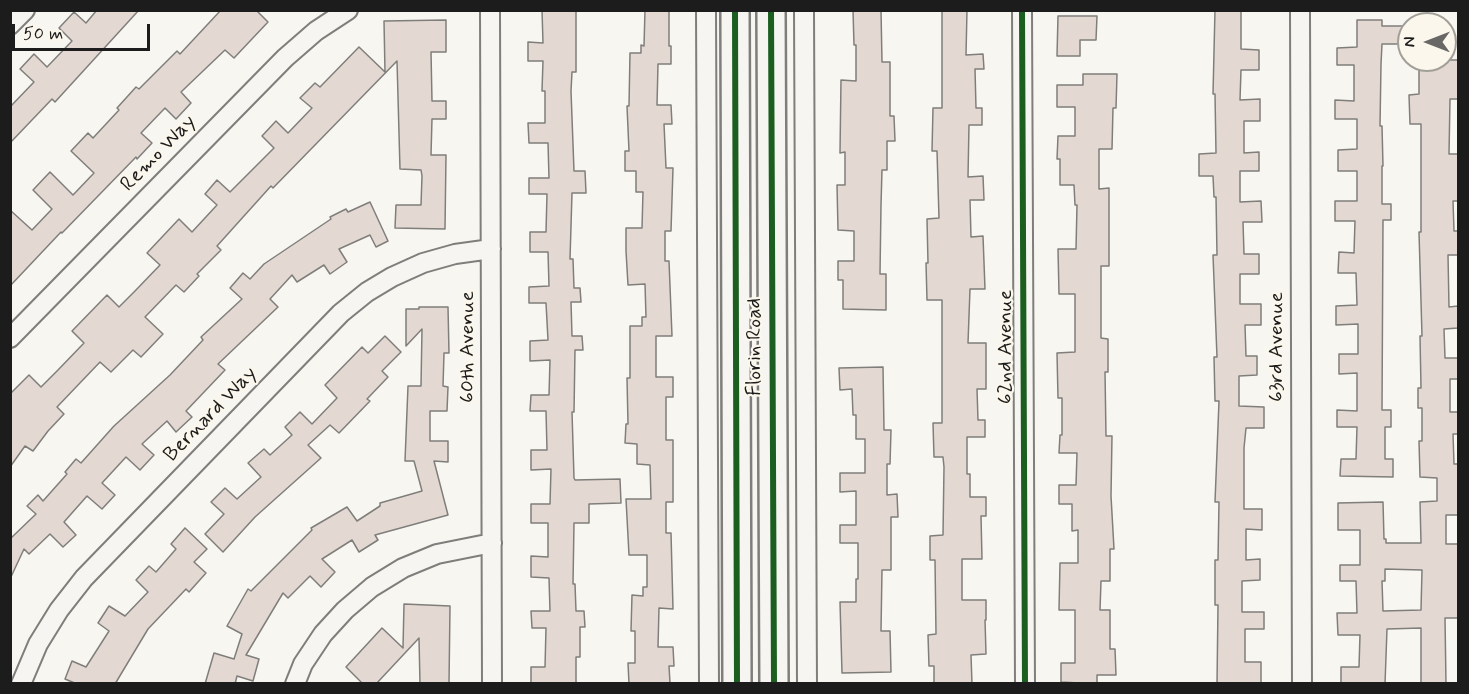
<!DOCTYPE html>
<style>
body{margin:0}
#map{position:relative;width:1469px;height:694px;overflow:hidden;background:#f8f6f0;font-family:Mynerve,sans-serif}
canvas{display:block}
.frame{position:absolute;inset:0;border:12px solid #1c1c1c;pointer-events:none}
.north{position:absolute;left:1397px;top:12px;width:60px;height:60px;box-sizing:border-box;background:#fbf7ec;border:2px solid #a29f99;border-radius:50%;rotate:270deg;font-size:16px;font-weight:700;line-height:24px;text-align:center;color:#1c1c1c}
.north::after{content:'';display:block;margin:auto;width:21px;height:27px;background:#696866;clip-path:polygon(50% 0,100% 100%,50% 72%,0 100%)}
.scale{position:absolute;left:12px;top:24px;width:138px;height:27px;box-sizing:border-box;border:3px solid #1c1c1c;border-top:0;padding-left:8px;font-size:18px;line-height:21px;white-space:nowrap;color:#1c1c1c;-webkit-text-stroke:4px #fbf7ec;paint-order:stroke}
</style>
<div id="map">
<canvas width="1469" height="694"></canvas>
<div class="frame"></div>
<div class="north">N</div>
<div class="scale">50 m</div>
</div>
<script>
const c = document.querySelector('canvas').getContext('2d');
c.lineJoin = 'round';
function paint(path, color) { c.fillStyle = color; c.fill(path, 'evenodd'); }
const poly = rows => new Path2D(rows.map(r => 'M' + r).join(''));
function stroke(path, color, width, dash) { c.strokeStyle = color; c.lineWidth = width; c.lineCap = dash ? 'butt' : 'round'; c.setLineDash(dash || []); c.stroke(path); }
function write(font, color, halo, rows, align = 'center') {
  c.font = font + ' Mynerve,sans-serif'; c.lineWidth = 4.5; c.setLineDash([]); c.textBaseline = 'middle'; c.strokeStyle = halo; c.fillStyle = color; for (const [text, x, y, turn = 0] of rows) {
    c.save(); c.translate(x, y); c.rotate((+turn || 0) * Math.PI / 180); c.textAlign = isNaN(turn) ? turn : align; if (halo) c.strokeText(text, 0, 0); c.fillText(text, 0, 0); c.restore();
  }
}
const building = poly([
 [97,10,139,10,55,102,52,99,10,143,10,107,34,82,20,69,34,54,47,67,72,41,59,28,74,12,86,23,97,10],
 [221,10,256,10,268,22,234,58,225,50,181,92,191,103,176,119,165,108,141,133,152,143,137,159,136,157,62,233,61,232,10,286,10,210,32,230,52,209,33,190,50,172,73,195,94,173,71,151,88,133,93,138,119,110,117,108,136,87,139,89,177,51,180,54,221,10],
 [542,10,576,10,576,72,572,72,571,91,574,171,585,171,586,193,572,193,570,259,573,259,574,288,580,288,581,302,571,302,572,336,582,336,583,350,575,350,574,412,572,412,574,478,575,480,620,479,621,503,589,504,589,523,574,523,573,584,575,584,576,611,584,611,585,627,580,627,580,657,576,657,576,684,531,684,531,667,545,667,546,628,532,628,531,611,550,611,549,578,531,577,531,556,548,557,548,523,531,523,531,504,550,504,551,469,531,470,531,450,547,450,546,411,530,411,531,395,549,395,550,360,530,361,530,341,548,340,546,303,529,303,529,287,549,286,548,252,530,252,530,232,546,232,547,194,529,194,529,178,549,178,548,143,529,143,528,123,545,123,545,91,542,91,543,61,528,61,528,42,543,43,542,10],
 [645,10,669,10,669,46,671,46,671,64,658,64,657,105,671,105,672,124,664,124,666,168,673,168,671,231,665,231,665,261,669,261,672,336,656,336,656,377,673,377,673,397,666,397,666,440,673,440,673,502,666,502,666,533,671,533,673,609,659,608,658,647,673,647,674,666,669,666,670,683,629,684,628,663,635,663,635,631,631,631,632,595,643,596,643,587,647,587,647,555,629,555,626,499,651,499,650,465,637,464,637,444,625,443,626,424,628,424,627,378,630,378,630,326,642,326,642,317,646,317,645,284,628,285,626,251,626,228,642,228,643,192,636,192,636,171,625,171,625,151,629,151,627,106,629,106,630,53,641,53,641,45,644,46,645,10],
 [853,10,881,10,882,62,890,62,890,116,894,116,895,141,887,141,887,170,882,170,881,205,880,274,886,274,886,310,843,309,843,280,838,280,838,261,854,261,854,231,838,230,837,185,845,185,845,152,840,153,841,80,856,81,856,45,854,45,853,10],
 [942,10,967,10,966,55,983,54,984,69,975,69,976,108,982,108,982,125,969,125,968,177,983,176,984,200,970,200,971,237,983,236,985,289,970,289,968,343,986,343,986,389,977,389,978,420,985,420,985,437,967,437,967,474,970,474,970,497,986,497,986,516,981,516,982,559,962,559,962,600,986,600,986,620,985,620,986,654,971,655,972,684,934,684,934,666,929,666,928,635,936,634,935,560,930,560,930,536,943,535,944,467,943,457,934,457,933,423,942,423,942,300,927,300,926,263,928,263,927,219,939,218,937,151,932,151,933,108,942,108,942,10],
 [1215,10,1241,10,1241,49,1259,50,1259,70,1241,70,1240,100,1260,99,1260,121,1244,121,1244,153,1259,152,1259,171,1240,171,1240,202,1261,201,1262,222,1243,222,1244,254,1259,254,1259,274,1240,274,1240,304,1261,304,1261,325,1245,325,1246,356,1257,356,1257,375,1239,376,1239,406,1264,407,1264,428,1246,428,1244,448,1244,509,1262,509,1262,530,1246,529,1246,560,1260,559,1260,580,1242,581,1242,612,1264,612,1264,629,1245,629,1245,662,1261,662,1261,683,1217,684,1218,605,1215,605,1215,560,1218,560,1219,502,1215,502,1219,401,1215,401,1214,357,1217,357,1213,255,1217,255,1216,197,1214,197,1213,176,1199,176,1199,154,1216,153,1215,94,1213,94,1215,10],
 [1058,16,1097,16,1096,40,1080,40,1080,56,1057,56,1058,16],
 [446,20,446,52,431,52,432,101,446,101,446,119,432,119,431,155,446,155,445,229,395,228,396,205,421,205,422,176,421,170,400,169,397,61,273,188,271,186,217,246,221,250,197,274,199,276,184,292,176,285,145,317,163,334,141,357,133,350,111,372,100,362,57,407,64,414,48,431,33,451,25,446,10,467,10,394,29,375,41,387,58,370,84,343,72,331,107,295,119,307,135,291,160,265,147,253,179,219,192,232,217,205,205,194,217,180,230,192,274,148,262,136,276,121,288,133,312,108,300,98,315,83,320,87,359,47,385,72,384,21,446,20],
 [1357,20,1382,20,1382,26,1409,26,1409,44,1382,44,1381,64,1380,126,1382,126,1383,166,1382,166,1382,204,1391,204,1391,220,1383,220,1382,410,1391,410,1391,427,1385,427,1385,459,1393,459,1393,477,1340,476,1341,459,1356,459,1357,427,1337,427,1337,410,1357,411,1357,373,1339,374,1339,354,1358,354,1358,324,1336,325,1336,306,1357,305,1356,273,1338,273,1339,252,1354,253,1355,221,1335,221,1335,201,1357,201,1357,171,1338,171,1338,150,1357,149,1357,119,1335,119,1335,100,1354,101,1354,65,1337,65,1337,48,1357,47,1357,20],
 [1419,60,1458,60,1458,99,1450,99,1449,154,1458,154,1458,201,1453,201,1454,231,1458,231,1458,255,1448,255,1449,307,1458,306,1458,328,1444,329,1445,358,1458,358,1458,379,1450,379,1450,412,1458,412,1458,434,1453,434,1454,464,1458,464,1458,515,1446,515,1446,544,1458,544,1458,618,1445,618,1446,684,1421,684,1421,628,1387,629,1385,684,1341,684,1341,667,1359,667,1360,635,1338,635,1337,613,1357,613,1356,581,1340,581,1340,565,1360,565,1360,530,1338,530,1338,503,1383,502,1384,539,1386,539,1386,543,1421,543,1420,502,1437,501,1437,478,1420,477,1419,441,1422,441,1422,408,1418,408,1418,388,1421,388,1420,336,1422,336,1419,232,1421,232,1421,124,1410,124,1409,95,1419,94,1419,60],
 [1385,569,1422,570,1421,610,1383,611,1382,581,1385,581,1385,569],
 [1083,74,1117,74,1116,108,1113,108,1112,149,1099,149,1099,189,1109,188,1109,266,1101,266,1101,338,1108,339,1108,372,1105,372,1106,436,1112,436,1111,496,1114,549,1110,549,1110,581,1101,581,1100,610,1110,610,1110,649,1115,649,1116,675,1097,675,1097,684,1061,682,1061,663,1075,663,1075,610,1059,610,1060,563,1078,563,1078,530,1072,531,1072,504,1059,504,1059,485,1076,485,1077,453,1059,453,1060,435,1062,435,1062,398,1058,398,1057,353,1075,352,1075,294,1059,294,1058,249,1076,249,1077,205,1075,205,1074,185,1060,185,1060,159,1057,159,1058,136,1075,136,1075,107,1057,107,1057,85,1083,85,1083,74],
 [370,202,388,241,376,247,370,235,339,249,347,262,330,274,324,265,297,282,292,275,270,299,278,307,218,364,225,370,186,411,192,417,176,432,167,421,142,444,154,455,140,470,126,457,102,483,115,495,102,509,87,496,64,522,76,535,63,547,50,534,29,554,24,549,10,579,10,539,36,514,27,506,38,495,43,501,67,474,65,472,76,459,81,463,114,426,170,375,203,340,201,337,242,299,230,288,243,273,250,279,264,264,331,219,330,217,346,209,348,212,370,202],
 [419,307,448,307,449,353,444,353,443,386,448,387,447,411,430,411,430,441,448,441,448,462,434,461,448,515,375,535,378,540,359,552,352,540,322,559,335,572,321,587,310,576,288,598,283,593,246,655,259,659,253,681,237,676,235,684,205,684,214,653,234,659,242,634,227,626,248,589,251,591,312,530,311,528,347,507,357,521,380,506,380,503,422,491,414,461,405,461,408,386,421,386,422,329,406,346,406,309,419,309,419,307],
 [385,336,401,352,382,371,388,377,367,399,370,401,339,433,330,425,308,445,321,458,255,517,223,552,205,534,224,514,211,502,225,488,237,499,261,477,248,463,264,449,270,455,292,435,285,427,300,412,312,424,337,398,325,385,362,347,368,353,385,336],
 [883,367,884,430,891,430,890,464,887,464,887,495,897,494,898,517,891,517,891,570,882,570,881,631,890,631,891,672,842,673,840,602,856,602,856,579,858,579,858,543,840,543,840,525,856,525,856,491,840,492,840,473,865,473,865,439,856,439,856,415,853,415,852,389,840,390,839,368,883,367],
 [185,528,207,549,194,562,206,573,189,592,186,589,148,629,115,684,77,684,65,679,72,661,86,667,109,631,98,623,109,606,125,616,148,592,136,580,149,566,156,572,176,549,171,544,185,528],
 [404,604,450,606,449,684,420,684,419,638,376,684,363,684,346,667,382,628,403,648,404,604]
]);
paint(building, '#e4d9d2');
stroke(building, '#7f7e7b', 1.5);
const minor = poly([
 [490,10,492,684],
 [706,10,709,684],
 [804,10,807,684],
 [1022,10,1025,684],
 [1300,10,1302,684],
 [10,25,25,10],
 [10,338,285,58,316,31,348,10],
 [21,684,38,644,59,610,84,578,341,313,367,292,392,277,423,263,455,254,491,249],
 [295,684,303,664,323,634,345,610,372,587,403,568,437,554,492,543]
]);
const primary = poly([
 [735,10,737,684],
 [771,10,774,684]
]);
stroke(minor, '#7f7e7b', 22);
stroke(primary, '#7f7e7b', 32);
stroke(minor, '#f6f5f1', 18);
stroke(primary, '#f6f5f1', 27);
stroke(poly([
 [735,10,737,684],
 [771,10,774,684],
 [1022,10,1025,684]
]), '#1b5e20', 6);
write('21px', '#1c1c1c', '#fbf7ec', [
 ["Remo Way",159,154,-46],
 ["60th Avenue",469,347,-90],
 ["Florin Road",756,347,-90],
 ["62nd Avenue",1007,347,-90],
 ["63rd Avenue",1278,347,-90],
 ["Bernard Way",211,415,-46]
]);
</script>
